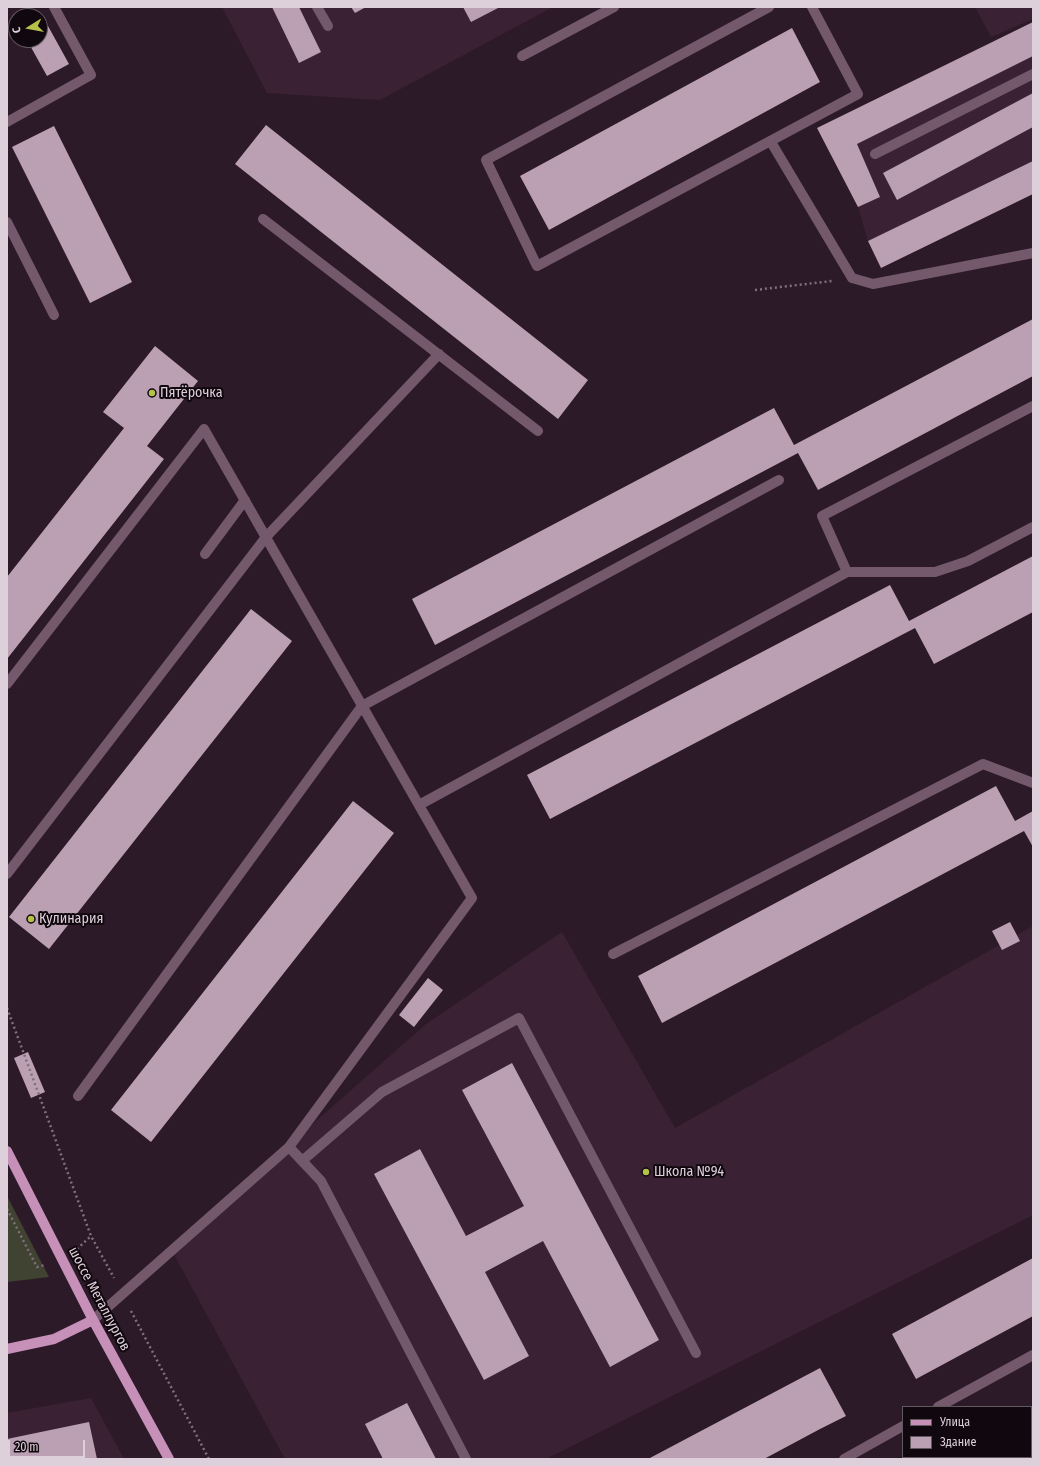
<!DOCTYPE html>
<meta charset="utf-8">
<style>
body{margin:0}
#map{position:relative;width:1040px;height:1466px;overflow:hidden;background:#2d1a29;font-family:"Fira Sans Condensed",sans-serif}
canvas{display:block}
.frame{position:absolute;inset:0;border:8px solid #ded0da;pointer-events:none}
.legend{position:absolute;left:902px;top:1406px;width:130px;height:52px;box-sizing:border-box;background:#10080e;border:1px solid #625860;margin:0;padding:5px 7px;list-style:none;font-size:12px;color:#ded0da}
.legend li{display:flex;align-items:center;gap:8px;height:20px}
.legend b{width:20px;border:1px solid #625860}
.north{position:absolute;left:8px;top:8px;width:40px;height:40px;box-sizing:border-box;background:#10080e;border:1px solid #625860;border-radius:50%;rotate:259deg;font-size:11px;font-weight:700;line-height:16px;text-align:center;color:#ded0da}
.north::after{content:'';display:block;margin:auto;width:14px;height:18px;background:#b5c249;clip-path:polygon(50% 0,100% 100%,50% 72%,0 100%)}
.scale{position:absolute;left:8px;top:1440px;width:77px;height:18px;box-sizing:border-box;border:2px solid #ded0da;border-top:0;padding-left:5px;font-size:12px;line-height:14px;white-space:nowrap;color:#ded0da;-webkit-text-stroke:3px #10080e;paint-order:stroke}
</style>
<div id="map">
<canvas width="1040" height="1466"></canvas>
<div class="frame"></div>
<ul class="legend">
<li><b style="height:5px;background:#c790b9"></b>Улица</li>
<li><b style="height:11px;background:#bba0b3"></b>Здание</li>
</ul>
<div class="north">С</div>
<div class="scale">20 m</div>
</div>
<script>
const c = document.querySelector('canvas').getContext('2d');
c.lineJoin = 'round';
function paint(path, color) { c.fillStyle = color; c.fill(path, 'evenodd'); }
const poly = rows => new Path2D(rows.map(r => 'M' + r).join(''));
function stroke(path, color, width, dash) { c.strokeStyle = color; c.lineWidth = width; c.lineCap = dash ? 'butt' : 'round'; c.setLineDash(dash || []); c.stroke(path); }
function write(font, color, halo, rows, align = 'center') {
  c.font = font + ' "Fira Sans Condensed",sans-serif'; c.lineWidth = 4; c.setLineDash([]); c.textBaseline = 'middle'; c.strokeStyle = halo; c.fillStyle = color; for (const [text, x, y, turn = 0] of rows) {
    c.save(); c.translate(x, y); c.rotate((+turn || 0) * Math.PI / 180); c.textAlign = isNaN(turn) ? turn : align; if (halo) c.strokeText(text, 0, 0); c.fillText(text, 0, 0); c.restore();
  }
}
paint(poly([
 [222,7,553,7,380,100,267,93],
 [975,7,1033,7,1033,19,991,37],
 [1033,22,1033,194,881,268,868,241,858,207,817,128],
 [1033,926,1033,1215,546,1459,285,1459,171,1249,426,1024,562,932,675,1128],
 [91,1398,124,1459,7,1459,7,1413]
]), '#3a2134');
paint(poly([
 [7,1196,49,1277,7,1282]
]), '#404232');
paint(poly([
 [272,7,299,7,321,52,299,63],
 [351,7,366,7,355,13],
 [463,7,500,7,471,22],
 [1033,22,1033,56,857,144,880,197,858,207,817,128],
 [48,26,69,64,47,76,27,40,40,40,40,30],
 [792,28,820,82,549,230,520,176],
 [1033,93,1033,127,897,200,883,173],
 [266,125,588,380,558,419,235,164],
 [54,126,132,282,90,303,12,147],
 [1033,161,1033,194,881,268,868,241],
 [1033,319,1033,376,818,490,798,453,435,645,412,599,774,408,794,445],
 [155,346,198,381,147,446,164,459,7,659,7,577,124,428,103,412],
 [1033,556,1033,612,934,664,915,628,550,819,527,775,890,585,909,621],
 [251,609,292,641,49,949,9,917],
 [996,786,1015,821,1033,811,1033,847,1024,831,662,1023,638,976],
 [353,801,394,833,151,1142,111,1110],
 [1010,922,1020,941,1002,950,992,931],
 [428,978,443,990,414,1027,399,1015],
 [28,1052,45,1092,31,1098,14,1058],
 [512,1063,659,1340,610,1367,543,1241,485,1272,529,1356,484,1380,374,1174,420,1149,466,1236,524,1206,462,1090],
 [1033,1258,1033,1316,916,1379,892,1334],
 [820,1368,846,1416,820,1429,764,1459,648,1459],
 [407,1403,436,1459,383,1459,365,1424],
 [89,1422,97,1459,7,1459,7,1439],
 [1033,1444,1033,1459,1005,1459,1008,1457,1031,1457,1031,1445]
]), '#bba0b3');
stroke(poly([
 [755,290,832,281],
 [7,1008,91,1236,114,1278],
 [7,1209,37,1267,45,1265],
 [77,1249,91,1236],
 [131,1311,209,1459]
]), '#80707c', 2.5, [2, 3]);
stroke(poly([
 [317,7,328,26],
 [769,7,486,160,537,266,858,94,812,7],
 [522,56,614,7],
 [7,122,91,75,54,7],
 [771,142,852,278,873,284,1033,253],
 [875,154,1033,74],
 [263,219,538,431],
 [7,222,54,315],
 [205,554,245,500],
 [847,572,822,516,1033,406],
 [7,684,204,429,472,898,289,1147,93,1320],
 [419,805,847,572,935,572,968,561,1033,527],
 [7,874,266,537,439,354],
 [613,954,983,764,1033,783],
 [78,1096,362,706,779,480],
 [289,1147,321,1181,466,1459],
 [302,1161,382,1092,519,1018,696,1353],
 [938,1407,1033,1355],
 [844,1459,903,1426]
]), '#74596d', 10);
stroke(poly([
 [7,1151,93,1320,169,1459],
 [7,1349,54,1339,93,1320]
]), '#c790b9', 10);
for (const [x, y, r, color] of [
 [152,393,4,"#b5c249"],
 [31,919,4,"#b5c249"],
 [646,1172,4,"#b5c249"]
]) { const dot = new Path2D(); dot.arc(x, y, r, 0, 2 * Math.PI); c.fillStyle = color; c.fill(dot); stroke(dot, '#10080e', 1.5); }
write('14px', '#ded0da', '#10080e', [
 ["Пятёрочка",160,393],
 ["Кулинария",39,919],
 ["Школа №94",654,1172]
], 'left');
write('14px', '#ded0da', '#10080e', [
 ["шоссе Металлургов",99,1299,62]
]);
</script>
